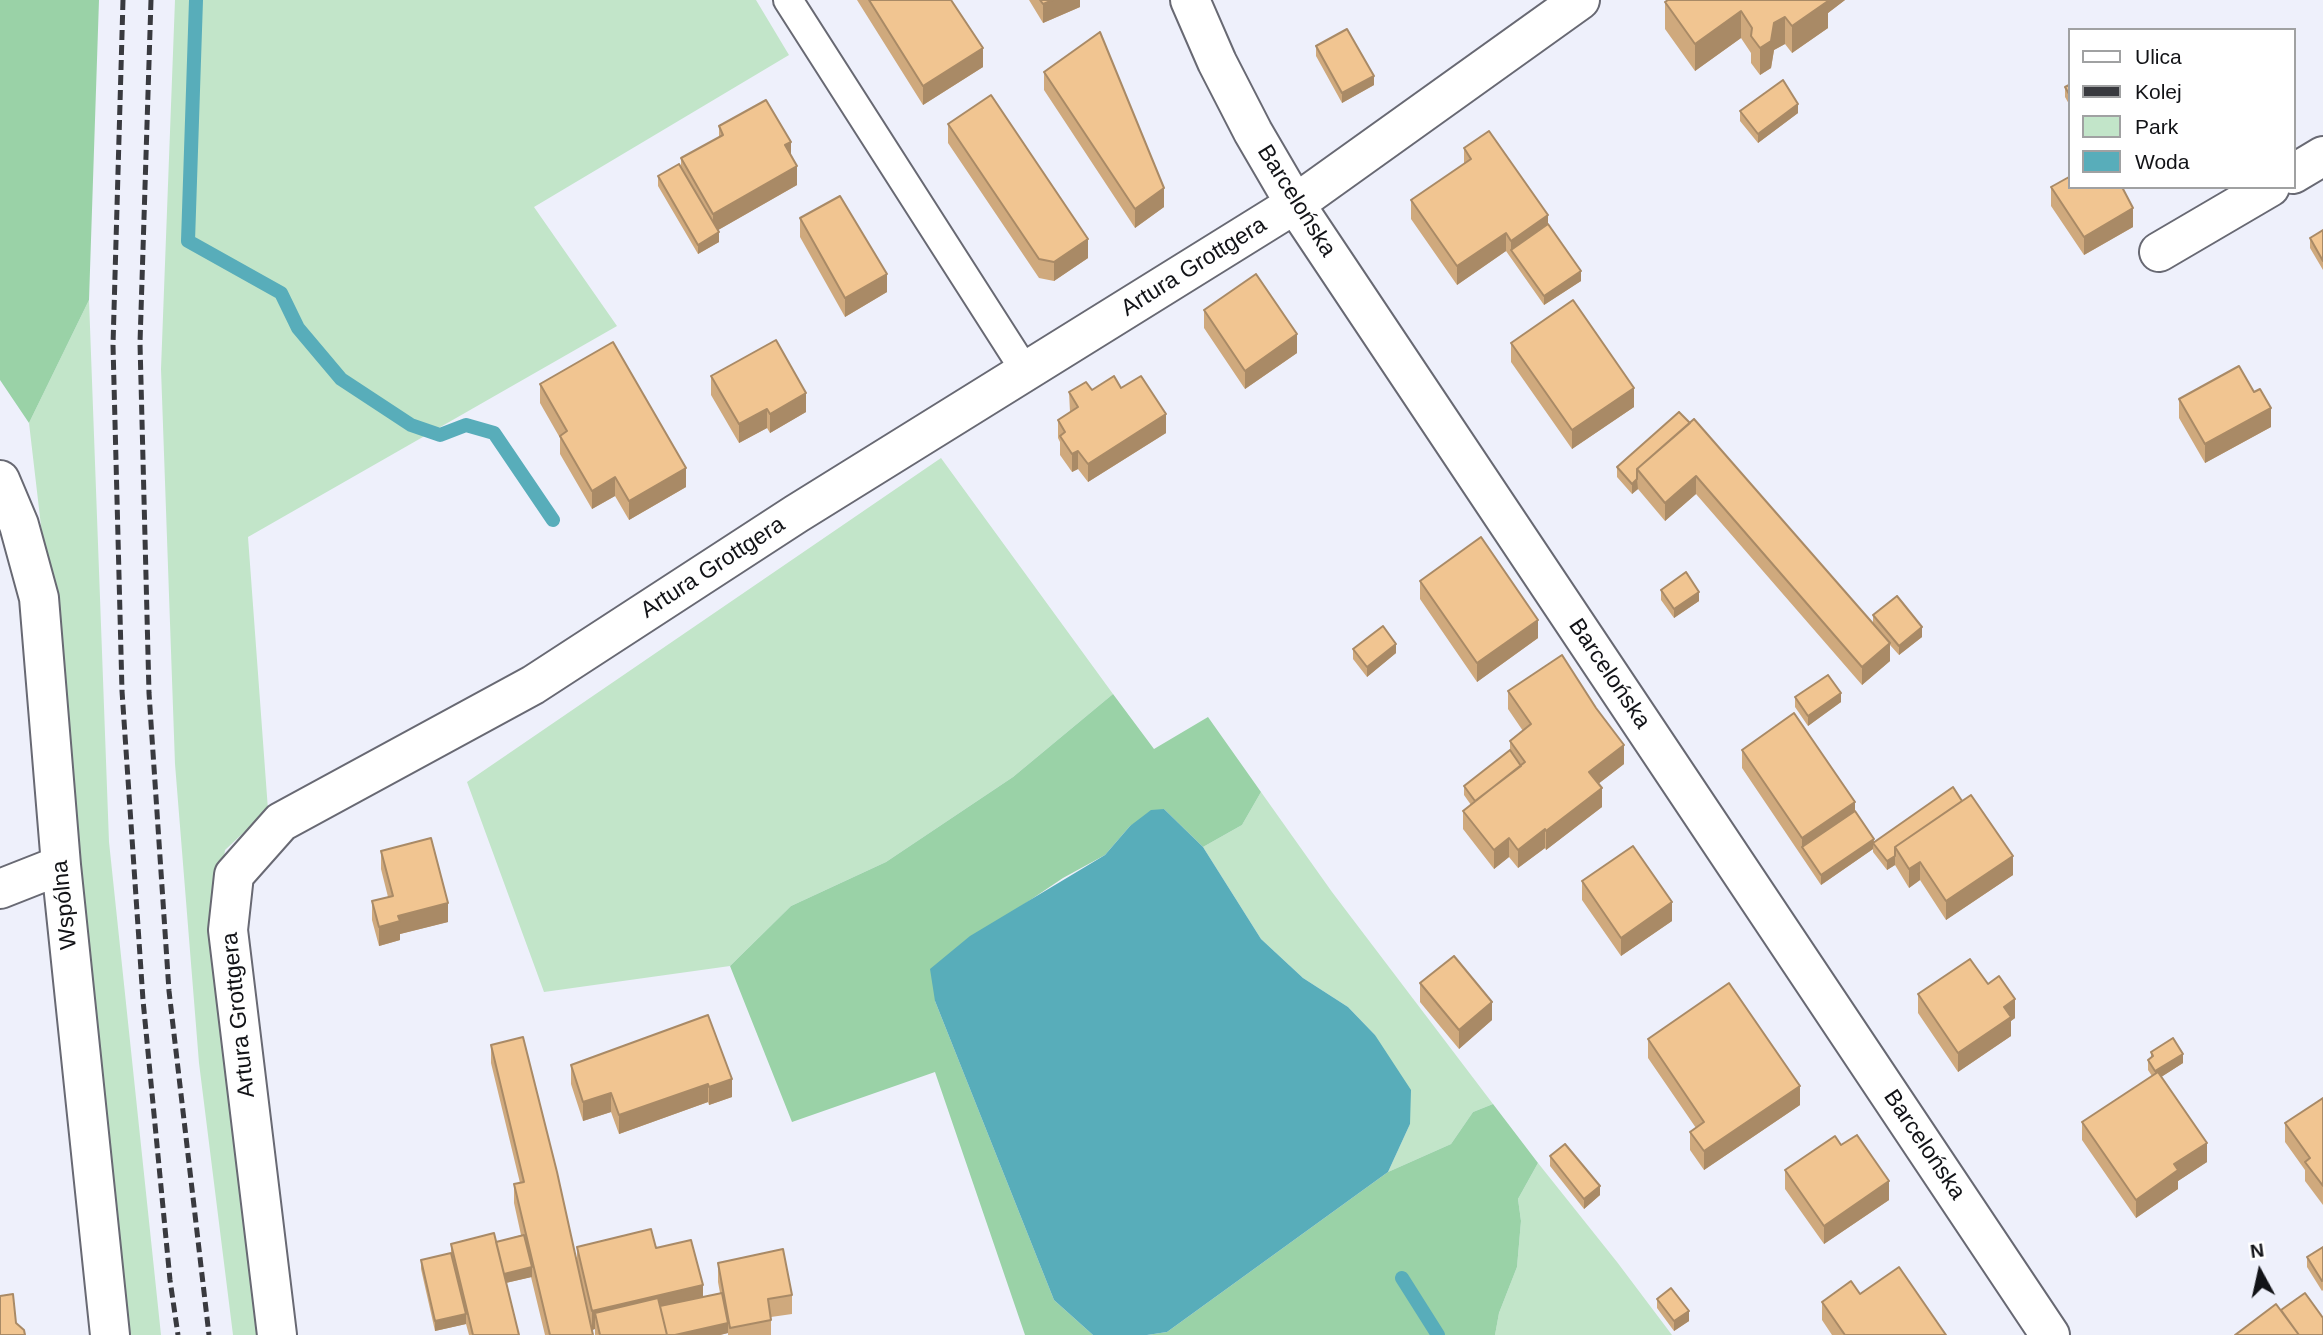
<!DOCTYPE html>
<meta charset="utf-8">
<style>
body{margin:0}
#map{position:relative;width:2323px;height:1335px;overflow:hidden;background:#eef0fb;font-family:Helvetica,sans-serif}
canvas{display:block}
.legend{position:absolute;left:2068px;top:28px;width:228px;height:161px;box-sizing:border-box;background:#fff;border:2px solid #a0a1a2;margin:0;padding:9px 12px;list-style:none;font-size:21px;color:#121317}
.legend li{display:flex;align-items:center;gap:14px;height:35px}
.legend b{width:35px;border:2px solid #a0a1a2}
.north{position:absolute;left:2225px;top:1237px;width:70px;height:70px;-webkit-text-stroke:5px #fff;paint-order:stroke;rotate:352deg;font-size:19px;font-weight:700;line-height:28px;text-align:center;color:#121317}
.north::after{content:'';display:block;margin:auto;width:24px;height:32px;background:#121317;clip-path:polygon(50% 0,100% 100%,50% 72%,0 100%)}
</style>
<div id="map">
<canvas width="2323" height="1335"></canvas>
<ul class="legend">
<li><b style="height:9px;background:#fff"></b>Ulica</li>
<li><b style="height:9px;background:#393a3f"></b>Kolej</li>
<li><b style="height:19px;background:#c2e5c9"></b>Park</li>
<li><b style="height:19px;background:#58adba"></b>Woda</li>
</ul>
<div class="north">N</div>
</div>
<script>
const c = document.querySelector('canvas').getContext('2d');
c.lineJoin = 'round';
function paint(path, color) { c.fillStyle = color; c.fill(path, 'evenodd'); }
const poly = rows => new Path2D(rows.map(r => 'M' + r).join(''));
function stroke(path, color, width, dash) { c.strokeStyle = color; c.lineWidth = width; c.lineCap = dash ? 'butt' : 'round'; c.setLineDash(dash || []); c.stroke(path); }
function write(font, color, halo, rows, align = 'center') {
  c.font = font + ' Helvetica,sans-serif'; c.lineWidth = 7; c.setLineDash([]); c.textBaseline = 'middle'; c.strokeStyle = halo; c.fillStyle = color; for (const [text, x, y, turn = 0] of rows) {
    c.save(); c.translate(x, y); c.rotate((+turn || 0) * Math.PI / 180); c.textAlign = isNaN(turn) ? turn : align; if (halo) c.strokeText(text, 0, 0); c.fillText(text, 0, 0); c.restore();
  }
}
paint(poly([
 [175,0,756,0,789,55,534,207,617,326,248,537,268,810,225,850,219,901,262,1335,233,1335,199,1063,175,764,161,369],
 [89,300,109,842,161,1335,121,1335,45,560,29,423],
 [941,458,1113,694,1013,777,886,862,791,906,730,966,544,992,467,782],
 [1261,792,1332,892,1493,1104,1473,1112,1451,1144,1388,1172,1410,1124,1375,1035,1348,1007,1303,978,1261,939,1203,847,1242,825],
 [1538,1163,1617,1262,1672,1335,1495,1335,1499,1313,1517,1267,1521,1221,1518,1199]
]), '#c2e5c9');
paint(poly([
 [0,0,99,0,89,300,29,423,0,380],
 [1113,694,1154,749,1208,717,1261,792,1242,825,1203,847,1164,809,1130,826,1105,855,1063,878,1008,915,935,1001,1054,1300,1093,1335,1025,1335,935,1072,792,1122,730,966,791,906,886,862,1013,777],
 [1493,1104,1538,1163,1518,1199,1521,1221,1517,1267,1499,1313,1495,1335,1147,1335,1167,1332,1388,1172,1451,1144,1473,1112]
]), '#9ad2a7');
paint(poly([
 [1164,809,1203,847,1261,939,1303,978,1348,1007,1375,1035,1411,1090,1410,1124,1388,1172,1167,1332,1147,1335,1093,1335,1054,1300,935,1001,930,969,970,936,1105,855,1130,826,1151,810]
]), '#58adba');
stroke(poly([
 [196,0,188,241,281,293,298,328,341,379,411,425,440,435,466,425,494,433,553,520],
 [1402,1278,1438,1335]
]), '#58adba', 14);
const service = poly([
 [788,0,1026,372]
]);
const minor = poly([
 [1190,0,1217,62,1253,132,1295,204,2050,1335],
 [2293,174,2323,156],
 [2159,252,2270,187],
 [0,480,19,525,39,598,61,865,110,1335],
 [0,889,61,865],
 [277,1335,228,930,234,875,281,822,533,685,796,514,1295,204,1580,0]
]);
stroke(service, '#686973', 32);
stroke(minor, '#686973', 42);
stroke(service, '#fff', 28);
stroke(minor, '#fff', 38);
stroke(poly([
 [123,0,113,345,122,691,143,1000,170,1280,178,1335],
 [151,0,140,343,149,693,169,991,209,1335]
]), '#393a3f', 5, [10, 5]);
paint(poly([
 [857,0,951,0,983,67,923,105],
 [1029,0,1080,0,1080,7,1043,23],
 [1668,0,1845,0,1828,13,1828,28,1792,53,1785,44,1774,50,1771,68,1760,75,1751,63,1751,53,1741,38,1695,71,1665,29,1665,2],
 [1316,46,1374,85,1342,103,1316,56],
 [1044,72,1164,207,1135,228,1044,90],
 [2069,85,2069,104,2065,97,2065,87],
 [1740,111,1798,113,1758,143,1740,121],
 [948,124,1088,258,1054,281,1039,278,948,143],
 [719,126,791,155,797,185,718,230,719,242,698,254,658,186,658,176,681,168,681,158,719,137],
 [1464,148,1548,224,1581,281,1544,305,1506,251,1457,285,1411,219,1411,200,1464,164],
 [2051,187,2133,227,2084,255,2051,206],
 [800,218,887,292,845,317,800,237],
 [2323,230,2323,270,2310,248,2310,238],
 [1204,310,1297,353,1245,389,1204,328],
 [1511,343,1634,407,1572,449,1511,362],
 [711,376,806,412,770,433,767,428,739,443,711,395],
 [540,384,686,487,629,520,615,496,592,509,560,454,560,438,540,403],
 [1121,388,1166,433,1088,482,1078,469,1072,472,1060,455,1060,442,1058,438,1058,420,1070,412,1069,392],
 [2254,392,2271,427,2205,463,2179,418,2179,399],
 [1679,412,1873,623,1873,615,1922,637,1899,655,1890,645,1890,661,1862,685,1696,494,1665,521,1638,489,1632,494,1617,477,1617,467],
 [1420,581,1538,638,1477,682,1420,599],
 [1661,590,1699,601,1674,618,1661,600],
 [1353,649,1396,653,1367,677,1353,659],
 [1508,691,1624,764,1598,784,1602,807,1546,850,1545,848,1518,868,1509,857,1494,869,1463,829,1463,811,1471,805,1464,795,1464,786,1510,750,1510,741,1523,731,1508,709],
 [1795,697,1841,702,1808,726,1795,707],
 [1742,750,1855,811,1874,842,2013,875,1946,920,1920,880,1909,888,1895,865,1887,870,1873,852,1873,849,1821,885,1742,768],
 [381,851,448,922,400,934,400,940,379,946,372,920,372,901,388,897,381,869],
 [1582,881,1672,921,1621,956,1582,900],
 [1420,983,1492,1020,1459,1049,1420,1002],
 [1988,984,2015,1018,2011,1021,2011,1036,1958,1072,1918,1013,1918,994],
 [708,1015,732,1097,709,1105,708,1102,619,1134,611,1112,583,1121,571,1084,571,1065],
 [1648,1039,1800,1105,1704,1170,1690,1150,1690,1132,1696,1128,1648,1058],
 [491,1045,577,1264,577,1247,656,1248,703,1297,720,1293,718,1282,718,1263,792,1295,792,1314,771,1317,771,1335,728,1335,728,1333,720,1335,595,1335,595,1329,592,1330,593,1335,545,1335,531,1277,506,1283,519,1335,469,1335,466,1324,435,1331,421,1269,421,1260,451,1253,451,1244,496,1242,521,1235,514,1203,514,1184,520,1183,491,1063],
 [2151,1052,2183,1063,2161,1077,2207,1162,2178,1181,2178,1189,2136,1218,2082,1140,2082,1122,2152,1076,2148,1070,2148,1060,2151,1058],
 [2323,1098,2323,1205,2305,1181,2305,1170,2285,1142,2285,1123],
 [1841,1145,1889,1200,1824,1244,1785,1189,1785,1170],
 [1550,1156,1600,1195,1584,1209,1550,1166],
 [2323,1247,2323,1290,2322,1291,2307,1267,2307,1257],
 [1860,1294,1946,1335,1832,1335,1822,1320,1822,1302],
 [1657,1299,1689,1321,1674,1331,1657,1308]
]), '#cfa97d');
paint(poly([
 [1053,0,1080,0,1080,7,1043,23,1043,4],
 [1822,0,1845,0,1828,13,1828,28,1792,53,1792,26],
 [1741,11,1741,38,1695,71,1695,44],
 [1785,17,1785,44,1774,50,1771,68,1760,75,1760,48,1774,23],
 [983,48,983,67,923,105,923,86],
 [1374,76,1374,85,1342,103,1342,93],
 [1798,104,1798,113,1758,143,1758,134],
 [791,142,791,161,785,145],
 [797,166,797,185,713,233,713,214],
 [1164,188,1164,207,1135,228,1135,209],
 [2133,208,2133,227,2084,255,2084,237],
 [1548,215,1548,234,1511,250,1511,259,1511,241],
 [719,232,719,242,698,254,698,245],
 [1506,233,1506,251,1457,285,1457,266],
 [1088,239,1088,258,1054,281,1054,262],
 [1581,271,1581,281,1544,305,1544,296],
 [887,274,887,292,845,317,845,298],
 [1297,334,1297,353,1245,389,1245,371],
 [1634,388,1634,407,1572,449,1572,430],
 [806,393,806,412,770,433,770,414],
 [2271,408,2271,427,2205,463,2205,444],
 [767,409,767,428,739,443,739,424],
 [1166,414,1166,433,1088,482,1088,464],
 [1078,451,1078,469,1072,472,1072,454],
 [686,468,686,487,629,520,629,501],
 [1696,476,1696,494,1665,521,1665,503],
 [615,477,615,496,592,509,592,491],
 [1637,479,1638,489,1632,494,1632,484],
 [1699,592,1699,601,1674,618,1674,609],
 [1538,620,1538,638,1477,682,1477,663],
 [1922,627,1922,637,1899,655,1899,646],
 [1890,643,1890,661,1862,685,1862,667],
 [1396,644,1396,653,1367,677,1367,667],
 [1841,693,1841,702,1808,726,1808,716],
 [1624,745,1624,764,1589,791,1589,772],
 [1602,788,1602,807,1546,850,1546,831],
 [1855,802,1855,821,1802,847,1802,838],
 [1545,829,1545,848,1518,868,1518,850],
 [1509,838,1509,857,1494,869,1494,850],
 [1874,839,1873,849,1821,885,1821,875],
 [1895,856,1895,865,1887,870,1887,861],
 [2013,856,2013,875,1946,920,1946,901],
 [1920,862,1920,880,1909,888,1909,869],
 [1672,902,1672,921,1621,956,1621,938],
 [448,903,448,922,400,934,400,940,379,946,379,927,398,916],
 [2015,999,2015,1018,2011,1021,2011,1036,1958,1072,1958,1053,2004,1007],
 [1492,1002,1492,1020,1459,1049,1459,1030],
 [2183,1054,2183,1063,2155,1081,2155,1071],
 [732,1079,732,1097,709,1105,709,1087],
 [708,1084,708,1102,619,1134,619,1115],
 [1800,1086,1800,1105,1704,1170,1704,1151],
 [611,1093,611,1112,583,1121,583,1102],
 [2207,1143,2207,1162,2178,1181,2178,1189,2136,1218,2136,1200,2174,1164],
 [1889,1181,1889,1200,1824,1244,1824,1226],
 [1600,1186,1600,1195,1584,1209,1584,1199],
 [532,1267,532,1277,501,1284,501,1274],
 [703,1285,703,1304,595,1313,595,1329,592,1330,592,1311],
 [1689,1311,1689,1321,1674,1331,1674,1321],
 [466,1314,466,1324,435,1331,435,1321],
 [728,1323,728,1333,720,1335,675,1335]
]), '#a98a66');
const building = poly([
 [869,0,951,0,983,48,923,86,869,0],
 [1040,0,1053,0,1043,4,1040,0],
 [1668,0,1828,0,1828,1,1792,26,1785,17,1774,23,1771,41,1760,48,1751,36,1752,28,1741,11,1695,44,1665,2,1668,0],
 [1347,29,1374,76,1342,93,1316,46,1347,29],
 [1100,32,1164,188,1135,209,1044,72,1100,32],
 [1783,80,1798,104,1758,134,1740,111,1783,80],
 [2069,85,2069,94,2065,87,2069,85],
 [991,95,1088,239,1054,262,1039,259,948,124,991,95],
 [766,100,791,142,785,145,797,166,713,214,681,158,723,135,719,126,766,100],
 [1489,131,1548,215,1511,241,1506,233,1457,266,1411,200,1471,159,1464,148,1489,131],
 [679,164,719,232,698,245,658,176,679,164],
 [2069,177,2069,187,2122,187,2133,208,2084,237,2051,187,2069,177],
 [840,196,887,274,845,298,800,218,840,196],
 [1548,224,1581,271,1544,296,1511,250,1548,224],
 [2323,230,2323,261,2310,238,2323,230],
 [1256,274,1297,334,1245,371,1204,310,1256,274],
 [1573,300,1634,388,1572,430,1511,343,1573,300],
 [776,340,806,393,770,414,767,409,739,424,711,376,776,340],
 [613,342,686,468,629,501,615,477,592,491,560,436,567,431,540,384,613,342],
 [2239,366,2254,392,2260,389,2271,408,2205,444,2179,399,2239,366],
 [1114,376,1121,388,1141,376,1166,414,1088,464,1078,451,1072,454,1060,436,1065,432,1058,420,1078,407,1069,392,1086,382,1092,390,1114,376],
 [1679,412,1690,423,1637,469,1637,479,1632,484,1617,467,1679,412],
 [1694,419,1890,643,1862,667,1696,476,1665,503,1637,469,1694,419],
 [1481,537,1538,620,1477,663,1420,581,1481,537],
 [1686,572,1699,592,1674,609,1661,590,1686,572],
 [1897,596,1922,627,1899,646,1873,615,1897,596],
 [1383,626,1396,644,1367,667,1353,649,1383,626],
 [1562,655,1596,708,1624,745,1589,772,1602,788,1546,831,1545,829,1518,850,1509,838,1494,850,1463,811,1525,762,1510,741,1531,724,1508,691,1562,655],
 [1828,675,1841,693,1808,716,1795,697,1828,675],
 [1794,713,1855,802,1802,838,1742,750,1794,713],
 [1510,750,1521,766,1475,801,1464,786,1510,750],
 [1953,787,1962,801,1895,847,1895,856,1887,861,1873,843,1953,787],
 [1971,795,2013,856,1946,901,1920,862,1909,869,1895,847,1971,795],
 [1855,811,1874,839,1821,875,1802,847,1855,811],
 [431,838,448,903,398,916,400,921,379,927,372,901,393,896,381,851,431,838],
 [1633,846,1672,902,1621,938,1582,881,1633,846],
 [1454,956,1492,1002,1459,1030,1420,983,1454,956],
 [1970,959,1988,984,1999,976,2015,999,2004,1007,2011,1017,1958,1053,1918,994,1970,959],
 [1729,983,1800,1086,1704,1151,1690,1132,1704,1122,1648,1039,1729,983],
 [708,1015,732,1079,709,1087,708,1084,619,1115,611,1093,583,1102,571,1065,708,1015],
 [523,1037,557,1172,593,1335,550,1335,514,1184,524,1182,491,1045,523,1037],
 [2173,1038,2183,1054,2155,1071,2148,1060,2153,1056,2151,1052,2173,1038],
 [2158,1072,2207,1143,2174,1164,2178,1170,2136,1200,2082,1122,2158,1072],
 [2323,1098,2323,1186,2305,1162,2310,1158,2285,1123,2323,1098],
 [1857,1135,1889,1181,1824,1226,1785,1170,1835,1136,1841,1145,1857,1135],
 [1565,1144,1600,1186,1584,1199,1550,1156,1565,1144],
 [651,1229,656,1248,691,1240,703,1285,592,1311,577,1247,651,1229],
 [494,1233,519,1335,473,1335,451,1244,494,1233],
 [524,1235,532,1267,504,1274,496,1242,524,1235],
 [2323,1247,2323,1280,2322,1281,2307,1257,2323,1247],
 [783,1249,792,1295,768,1299,771,1320,730,1328,718,1263,783,1249],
 [451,1253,466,1314,435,1321,421,1260,451,1253],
 [1899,1267,1946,1335,1845,1335,1822,1302,1851,1281,1860,1294,1899,1267],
 [1671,1288,1689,1311,1674,1321,1657,1299,1671,1288],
 [722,1293,728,1323,675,1335,667,1335,660,1306,722,1293],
 [2305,1293,2323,1318,2323,1335,2299,1335,2281,1310,2305,1293],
 [13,1294,16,1323,24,1330,25,1335,0,1335,0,1296,13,1294],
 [658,1298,667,1335,600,1335,595,1313,658,1298],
 [2276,1304,2299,1335,2235,1335,2276,1304]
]);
paint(building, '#f1c591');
stroke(building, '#a98a66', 2);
write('23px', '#121317', '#fff', [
 ["Barcelońska",1296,201,58],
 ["Artura Grottgera",1194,267,-32],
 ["Artura Grottgera",713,568,-33],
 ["Barcelońska",1609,674,56],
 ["Wspólna",65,905,-96],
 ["Artura Grottgera",239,1015,-96],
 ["Barcelońska",1924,1145,56]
]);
</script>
